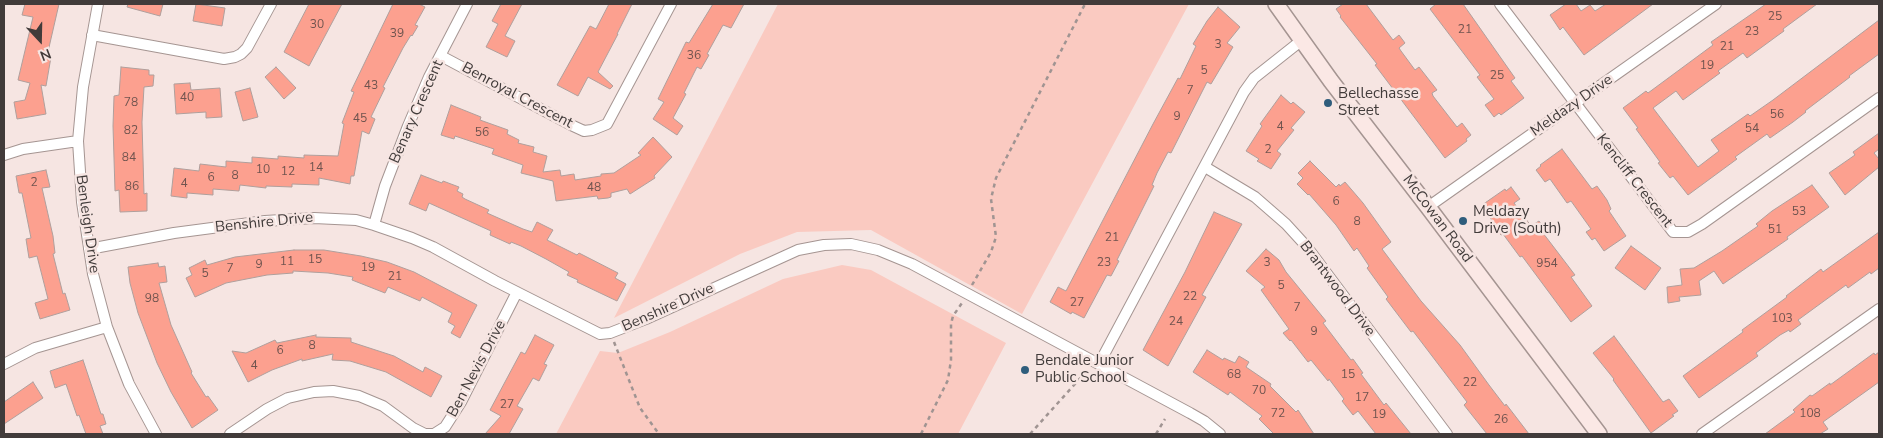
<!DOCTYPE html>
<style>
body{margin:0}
#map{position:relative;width:1883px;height:438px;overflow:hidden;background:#f6e5e2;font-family:"Nunito Sans",sans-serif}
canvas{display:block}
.frame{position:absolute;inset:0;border:5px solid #413b3a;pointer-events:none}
.north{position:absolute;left:15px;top:15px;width:50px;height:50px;-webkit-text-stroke:4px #f6e5e2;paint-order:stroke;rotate:159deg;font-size:14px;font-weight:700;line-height:20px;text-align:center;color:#413b3a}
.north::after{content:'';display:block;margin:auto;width:18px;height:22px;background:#413b3a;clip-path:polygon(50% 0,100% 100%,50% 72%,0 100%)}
</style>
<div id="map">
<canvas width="1883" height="438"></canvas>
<div class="frame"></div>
<div class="north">N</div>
</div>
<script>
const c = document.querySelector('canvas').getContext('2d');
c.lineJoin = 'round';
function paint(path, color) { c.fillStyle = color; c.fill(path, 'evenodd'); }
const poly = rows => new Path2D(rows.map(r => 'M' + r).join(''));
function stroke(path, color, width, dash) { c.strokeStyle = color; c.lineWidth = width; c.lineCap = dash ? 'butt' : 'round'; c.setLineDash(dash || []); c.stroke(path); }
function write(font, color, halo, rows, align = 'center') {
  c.font = font + ' "Nunito Sans",sans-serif'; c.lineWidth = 5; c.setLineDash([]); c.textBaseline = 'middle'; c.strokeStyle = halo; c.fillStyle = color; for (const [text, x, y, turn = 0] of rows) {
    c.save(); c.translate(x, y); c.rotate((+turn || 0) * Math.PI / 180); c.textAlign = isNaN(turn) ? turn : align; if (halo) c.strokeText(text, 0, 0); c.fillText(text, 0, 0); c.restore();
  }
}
paint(poly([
 [778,4,1189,4,1022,314,871,230,797,232,740,254,614,318],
 [842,265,871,270,1006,343,958,434,556,434,600,351,618,353,670,332,783,279]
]), '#facac1');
const building = poly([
 [25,4,59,4,47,56,51,57,46,86,41,85,46,114,17,119,14,102,25,100,30,83,18,80,33,17,22,15,25,4],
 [128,4,163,4,160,16,127,7,128,4],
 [196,4,225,8,222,26,193,21,196,4],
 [309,4,342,4,309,66,284,52,309,4],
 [393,4,419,4,425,7,415,25,418,26,412,36,411,35,403,48,383,87,385,88,371,117,375,119,369,134,362,131,354,176,351,176,350,184,319,178,319,185,292,184,292,187,266,186,266,188,240,185,239,191,213,189,213,195,187,193,187,198,171,196,174,168,199,171,200,164,226,167,226,161,252,163,252,157,278,159,278,156,304,158,304,155,338,156,344,124,342,123,354,92,351,91,393,4],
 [501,4,522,4,505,36,515,41,507,57,486,47,498,24,492,21,501,4],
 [609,4,632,4,617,34,618,34,598,72,613,86,610,89,588,77,578,96,557,85,590,26,596,29,609,4],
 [713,4,744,4,731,28,723,25,707,54,709,55,701,69,697,67,684,93,686,94,673,118,683,126,677,135,653,119,664,102,658,99,686,42,689,43,713,4],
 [1343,4,1366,4,1393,40,1399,35,1405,43,1399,48,1401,51,1415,70,1419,67,1437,90,1432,93,1433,96,1457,127,1462,123,1471,135,1466,139,1467,141,1445,158,1375,65,1377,64,1340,17,1341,16,1336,9,1343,4],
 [1436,4,1463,4,1515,78,1511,81,1524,98,1501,115,1499,113,1494,117,1485,105,1494,99,1477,77,1480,75,1430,9,1436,4],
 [1566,4,1576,4,1581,11,1590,5,1595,11,1606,4,1653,4,1584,55,1563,27,1560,30,1550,15,1566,4],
 [1766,4,1817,4,1783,29,1784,31,1777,36,1747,58,1743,53,1718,71,1720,73,1683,100,1676,91,1653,108,1698,167,1719,151,1711,140,1748,114,1750,116,1773,100,1879,20,1879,54,1849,76,1850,77,1805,111,1806,112,1793,122,1770,138,1767,134,1735,157,1737,159,1688,195,1673,176,1670,178,1658,163,1660,162,1636,129,1638,128,1623,108,1646,91,1648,93,1713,45,1711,42,1766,4],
 [1218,7,1240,27,1227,43,1233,47,1211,84,1207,82,1171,153,1168,152,1157,173,1152,185,1154,186,1117,260,1119,261,1111,276,1107,275,1084,318,1072,312,1071,314,1050,302,1058,287,1066,291,1153,124,1178,78,1180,79,1196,46,1193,44,1207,21,1218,7],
 [121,67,149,70,149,75,154,75,153,86,144,87,142,122,144,194,147,193,147,211,120,212,119,190,115,191,113,126,114,96,119,95,121,67],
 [276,67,296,88,284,99,265,77,276,67],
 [190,83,191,90,220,88,222,117,206,118,206,112,176,114,174,84,190,83],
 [250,88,258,117,243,121,235,92,250,88],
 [1281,95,1291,104,1293,102,1305,112,1291,128,1294,130,1277,151,1281,154,1271,169,1257,161,1259,159,1246,151,1262,126,1260,124,1281,95],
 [451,105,481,117,480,120,508,130,507,134,519,140,518,143,534,147,533,152,547,156,543,172,560,170,561,176,574,174,575,180,601,176,601,174,614,173,641,155,638,153,653,137,672,157,654,176,655,178,630,194,627,189,611,193,611,197,608,198,598,199,597,196,556,201,553,181,521,173,523,165,492,154,494,149,455,136,454,139,441,135,451,105],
 [1879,133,1879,149,1874,153,1879,159,1879,167,1845,195,1829,173,1855,155,1853,152,1879,133],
 [1562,149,1592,189,1597,186,1607,200,1611,209,1609,211,1626,236,1604,251,1595,238,1592,240,1586,232,1591,229,1571,201,1567,203,1550,179,1545,182,1536,170,1541,166,1540,165,1562,149],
 [1310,161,1336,187,1339,184,1340,186,1345,182,1363,203,1391,242,1382,249,1421,301,1460,345,1489,385,1505,406,1506,404,1529,434,1487,434,1464,405,1467,402,1413,331,1411,332,1386,299,1388,297,1367,268,1369,266,1357,248,1354,251,1336,225,1309,194,1308,195,1297,184,1303,178,1298,173,1310,161],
 [46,170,50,187,42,188,53,236,55,253,53,254,63,294,65,293,70,310,40,319,35,303,48,299,37,256,29,258,26,239,31,238,22,193,19,193,16,176,46,170],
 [421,175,442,183,443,181,459,187,457,191,463,194,462,197,465,199,489,210,487,213,523,229,532,232,537,222,553,230,547,240,577,255,579,253,618,273,615,278,626,284,617,301,577,282,578,280,567,275,569,272,546,259,521,246,511,242,510,244,490,235,491,231,429,203,426,211,409,204,421,175],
 [1812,185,1829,207,1787,237,1788,239,1723,284,1714,271,1699,281,1701,295,1679,297,1680,301,1668,303,1667,287,1682,285,1680,269,1694,268,1722,251,1758,226,1756,224,1772,211,1812,185],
 [1511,187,1520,199,1514,203,1531,226,1539,221,1547,231,1543,233,1575,275,1571,277,1592,306,1571,322,1522,256,1520,257,1503,234,1501,235,1482,205,1505,189,1506,191,1511,187],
 [1214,212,1242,224,1202,295,1206,297,1168,366,1143,350,1185,272,1214,212],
 [1879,232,1879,268,1871,274,1870,272,1848,288,1846,285,1798,320,1801,324,1790,332,1789,330,1780,335,1756,353,1758,356,1699,398,1683,376,1743,332,1742,330,1787,297,1786,296,1821,269,1823,272,1879,232],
 [1631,246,1661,268,1645,290,1615,268,1631,246],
 [1266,249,1279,260,1286,272,1326,321,1323,323,1351,360,1353,359,1363,373,1361,374,1384,405,1386,403,1411,434,1376,434,1358,411,1353,415,1342,401,1344,399,1329,379,1328,381,1311,360,1308,362,1291,340,1290,341,1283,333,1289,329,1261,290,1265,287,1246,271,1266,249],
 [294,250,324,250,361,256,387,262,414,272,477,305,460,338,451,333,455,326,448,322,452,313,422,297,420,301,388,287,385,293,352,280,353,277,328,273,293,271,293,273,267,275,226,283,195,297,186,278,192,275,189,268,205,260,207,265,235,257,294,250],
 [158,263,159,267,165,266,167,282,159,283,171,325,192,372,191,373,206,397,208,396,218,410,192,428,171,392,157,363,138,313,130,283,128,267,158,263],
 [316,335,316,337,351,338,351,342,394,356,423,372,425,367,442,376,431,397,386,372,350,361,332,360,333,354,302,361,302,359,272,370,248,382,232,351,246,353,275,340,277,343,316,335],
 [535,335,554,345,544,364,547,365,539,381,533,378,517,406,523,409,509,434,485,434,501,416,490,410,521,352,525,354,535,335],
 [1614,336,1663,402,1669,399,1678,411,1672,415,1674,416,1651,433,1613,380,1614,379,1593,353,1614,336],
 [1207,350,1223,360,1224,358,1235,363,1239,356,1249,362,1246,367,1271,384,1270,386,1296,412,1298,410,1314,434,1274,434,1259,419,1262,416,1230,392,1228,395,1193,372,1207,350],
 [1879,352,1879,382,1823,422,1828,429,1820,434,1765,434,1795,412,1793,410,1810,395,1812,396,1830,383,1830,385,1874,353,1875,355,1879,352],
 [83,360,101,414,103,414,106,424,100,426,103,434,86,434,79,415,77,416,66,384,55,388,50,371,83,360],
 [33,382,43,398,4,424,4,402,33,382]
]);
paint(building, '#fca08f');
stroke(building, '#af9f9c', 1);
const street = poly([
 [98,4,83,87,78,141,82,202,93,274,107,327,129,384,156,434],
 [1500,4,1673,232,1688,232,1702,224,1879,98],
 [92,35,224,59,235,57,241,54,247,48,271,4],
 [441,56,571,125,584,131,592,130,607,124,671,4],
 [4,155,23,149,78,141],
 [1205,167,1255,197,1286,224,1307,247,1447,434],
 [1428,207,1716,4],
 [374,225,385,186,408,126,429,77,467,4],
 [89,249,174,233,265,221,314,218,356,220,374,225,412,238,433,247,495,281,600,334,610,333,646,319,798,250,824,245,851,244,878,250,912,264,1190,413,1204,421,1220,434],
 [4,364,35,348,107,327],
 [1099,364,1244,92,1254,78,1302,40],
 [230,434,267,409,288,398,314,392,333,391,359,396,383,406,413,428,425,434],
 [426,434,434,434,445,427,461,402,517,292],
 [1702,434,1879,309]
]);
const secondary = poly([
 [1276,4,1331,81,1428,207,1599,434]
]);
stroke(street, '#a59592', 12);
stroke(secondary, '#a59592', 18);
stroke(poly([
 [972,285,991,252,996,237,991,199,996,178,1085,4],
 [614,342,640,408,659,434],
 [921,434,948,380,951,360,951,324,953,316,962,303],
 [1030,434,1083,375],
 [1156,434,1165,419]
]), '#a09492', 2.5, [4, 4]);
stroke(street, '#fff', 10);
stroke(secondary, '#fbe8e5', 15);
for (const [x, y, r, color] of [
 [1328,103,5,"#2f5d7c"],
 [1463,221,5,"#2f5d7c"],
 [1025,370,5,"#2f5d7c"]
]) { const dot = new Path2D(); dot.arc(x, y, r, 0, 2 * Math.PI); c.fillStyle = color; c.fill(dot); stroke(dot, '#f6e5e2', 2); }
write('12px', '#70544f', null, [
 ["25",1775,17],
 ["30",317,25],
 ["21",1465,30],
 ["23",1752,32],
 ["39",397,34],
 ["3",1218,45],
 ["21",1727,47],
 ["36",694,56],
 ["19",1707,66],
 ["5",1204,71],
 ["25",1497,76],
 ["43",371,86],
 ["7",1190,91],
 ["40",187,98],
 ["78",131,103],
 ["56",1777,115],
 ["9",1177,117],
 ["45",360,119],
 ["4",1280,127],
 ["54",1752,129],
 ["82",131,131],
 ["56",482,133],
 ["2",1268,150],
 ["84",129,158],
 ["14",316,168],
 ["10",263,170],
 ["12",288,172],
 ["8",235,176],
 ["6",211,178],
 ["2",34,183],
 ["4",184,184],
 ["86",132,187],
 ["48",594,188],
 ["6",1336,202],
 ["53",1799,212],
 ["8",1357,222],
 ["51",1775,230],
 ["21",1112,238],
 ["15",315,260],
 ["11",287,262],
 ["23",1104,263],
 ["3",1267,263],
 ["954",1547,264],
 ["9",259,265],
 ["19",368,268],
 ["7",230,269],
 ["5",205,274],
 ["21",395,277],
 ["5",1281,286],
 ["22",1190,297],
 ["98",152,299],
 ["27",1077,303],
 ["7",1297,308],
 ["103",1782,319],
 ["24",1176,322],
 ["9",1314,332],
 ["8",312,346],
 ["6",280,351],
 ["4",254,366],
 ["68",1234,375],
 ["15",1348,375],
 ["22",1470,383],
 ["70",1259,391],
 ["17",1362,398],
 ["27",507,405],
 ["72",1278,414],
 ["108",1810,414],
 ["19",1379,415],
 ["26",1501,420]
]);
write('15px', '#413b3a', '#f6e5e2', [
 ["Bellechasse",1338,94],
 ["Street",1338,111],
 ["Meldazy",1473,212],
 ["Drive (South)",1473,229],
 ["Bendale Junior",1035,361],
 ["Public School",1035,378]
], 'left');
write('15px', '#413b3a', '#f6e5e2', [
 ["Benroyal Crescent",517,96,28],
 ["Meldazy Drive",1572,106,-35],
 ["Benary Crescent",417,112,-66],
 ["Kencliff Crescent",1634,181,52],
 ["McCowan Road",1437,219,53],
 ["Benshire Drive",264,223,-6],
 ["Benleigh Drive",87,224,82],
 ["Brantwood Drive",1337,289,53],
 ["Benshire Drive",668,308,-24],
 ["Ben Nevis Drive",477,369,-62]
]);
</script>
